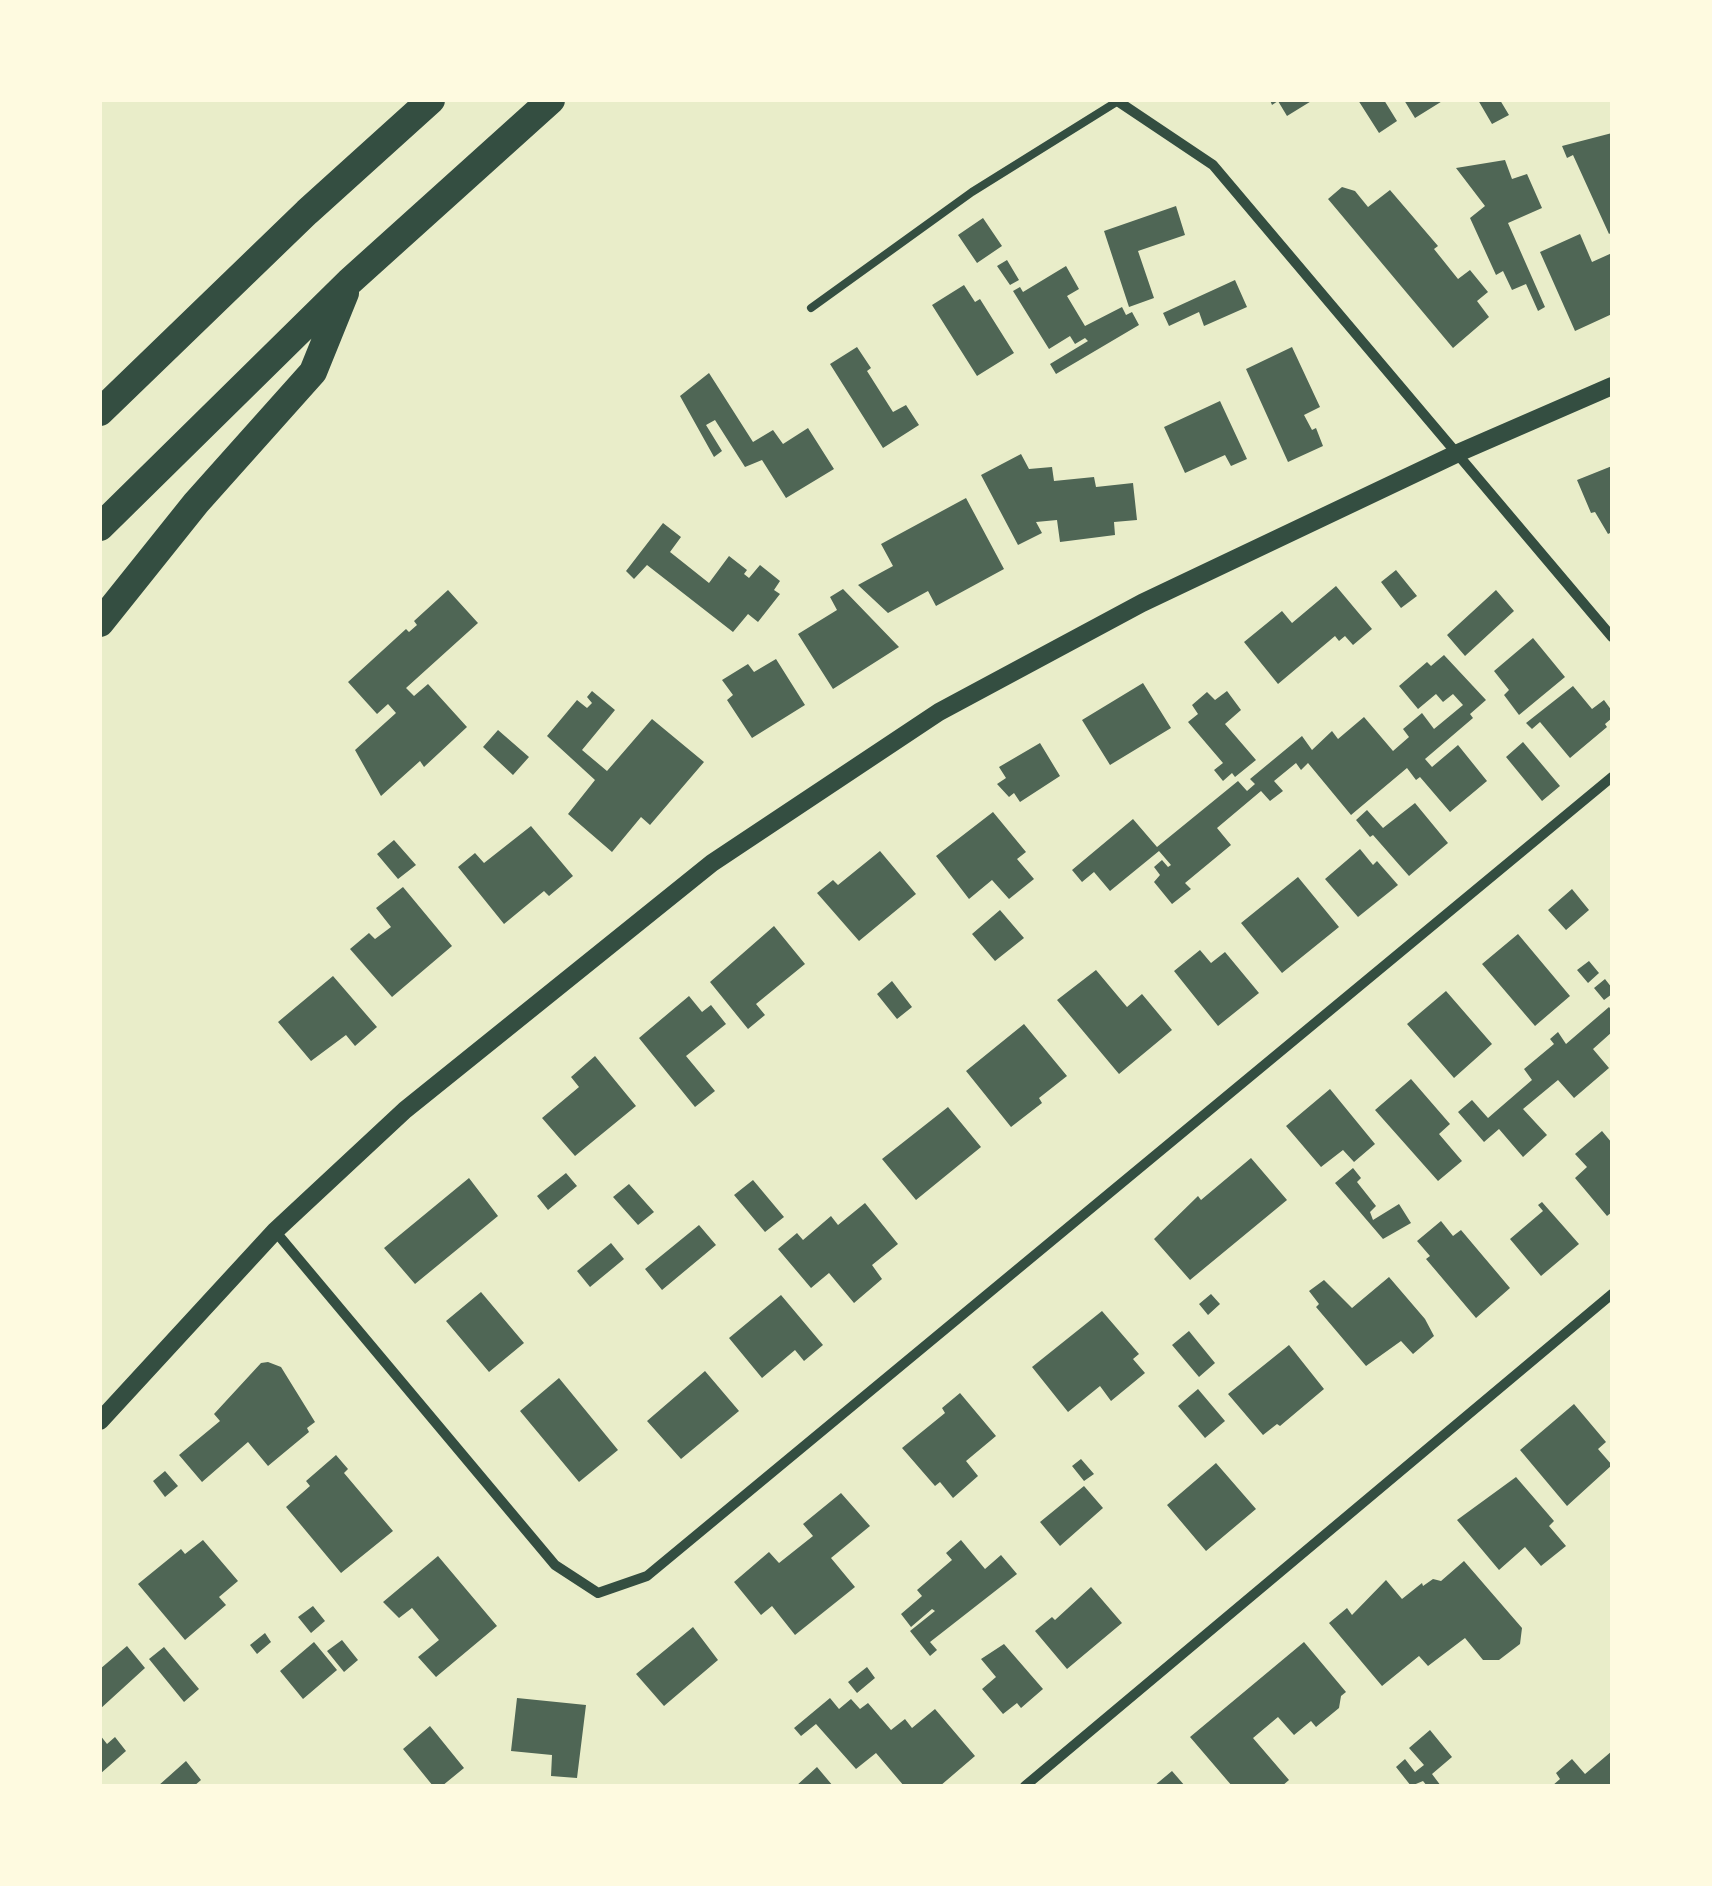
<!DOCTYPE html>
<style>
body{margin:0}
#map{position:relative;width:1712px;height:1886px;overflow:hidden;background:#e9edc9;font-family:"Asap Condensed",sans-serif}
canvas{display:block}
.frame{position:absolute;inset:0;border:102px solid #fefae0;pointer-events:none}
</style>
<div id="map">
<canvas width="1712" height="1886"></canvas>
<div class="frame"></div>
</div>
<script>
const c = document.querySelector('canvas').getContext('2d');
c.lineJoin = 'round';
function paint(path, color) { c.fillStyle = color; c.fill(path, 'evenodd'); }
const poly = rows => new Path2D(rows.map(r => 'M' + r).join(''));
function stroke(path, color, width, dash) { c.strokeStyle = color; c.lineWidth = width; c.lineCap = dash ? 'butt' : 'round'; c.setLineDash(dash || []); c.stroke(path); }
paint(poly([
 [1270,100,1313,100,1287,116,1278,101,1272,105],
 [1358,100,1384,100,1397,121,1379,133],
 [1404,100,1444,100,1415,118],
 [1478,100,1500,100,1509,115,1492,124],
 [1612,133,1612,232,1609,234,1573,155,1567,158,1562,146],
 [1505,160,1512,179,1527,174,1542,208,1508,223,1545,307,1538,311,1526,284,1512,290,1503,271,1496,275,1470,218,1485,206,1456,168],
 [1342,187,1355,191,1368,207,1390,190,1438,246,1434,249,1458,279,1470,270,1488,292,1477,301,1489,317,1453,348,1328,199],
 [1176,206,1185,235,1138,251,1154,298,1129,307,1104,231],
 [983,218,1002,246,977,263,958,235],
 [1580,234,1592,262,1612,253,1612,314,1575,331,1540,252],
 [1007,260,1019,280,1010,285,997,266],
 [1066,266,1079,289,1067,296,1085,326,1122,307,1126,315,1132,312,1139,325,1056,374,1050,364,1088,341,1085,338,1075,344,1070,336,1049,349,1013,291,1020,287,1023,292],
 [1235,280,1247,307,1204,326,1199,312,1169,326,1163,313],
 [964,285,975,302,980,299,1014,353,977,376,932,305],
 [857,347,871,368,867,371,893,412,906,405,919,425,883,448,830,364],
 [1292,347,1320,407,1304,415,1312,430,1316,428,1323,446,1288,462,1246,369],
 [709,373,753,442,773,430,783,444,808,428,834,469,786,498,762,460,745,467,715,420,706,425,722,451,714,457,680,396],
 [1220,401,1247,459,1231,466,1225,455,1185,473,1164,427],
 [1021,454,1029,469,1052,467,1054,481,1094,477,1096,487,1133,483,1137,520,1114,522,1115,535,1060,542,1057,520,1036,522,1042,533,1018,545,981,475],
 [1612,466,1612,532,1608,534,1595,512,1591,513,1577,480],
 [966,498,1004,569,936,606,928,591,888,613,858,585,893,566,881,544],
 [663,523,681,537,670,552,709,583,729,556,747,570,744,574,749,578,760,565,780,581,774,590,780,594,758,622,748,614,733,632,647,565,634,579,626,571],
 [1396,570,1417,596,1401,608,1381,582],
 [1336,586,1372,629,1353,645,1345,636,1339,641,1335,636,1278,684,1244,642,1282,611,1292,623],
 [843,589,899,647,833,689,798,634,837,610,830,597],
 [448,590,478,623,406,688,414,696,428,684,467,727,424,767,420,761,381,796,355,750,396,713,388,704,377,714,348,682,406,629,409,632,417,625,414,621],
 [1496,590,1514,611,1465,656,1447,635],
 [1533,638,1565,677,1519,715,1504,695,1509,690,1494,671],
 [1444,655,1486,700,1470,714,1473,718,1425,759,1432,767,1458,745,1487,781,1450,812,1420,777,1416,780,1407,768,1351,815,1308,763,1301,770,1296,763,1274,781,1283,791,1270,801,1261,791,1217,828,1231,845,1185,883,1191,889,1172,904,1154,882,1160,875,1154,867,1162,860,1168,867,1171,865,1159,851,1110,891,1094,872,1082,882,1072,870,1133,819,1157,847,1238,781,1247,791,1255,784,1250,779,1302,736,1312,750,1332,731,1338,739,1364,717,1393,751,1409,737,1403,729,1422,713,1434,729,1463,705,1453,694,1443,702,1436,694,1418,709,1399,686,1427,662,1431,666],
 [776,659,805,705,752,738,727,700,733,695,722,680,748,664,754,672],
 [1143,683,1171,728,1110,765,1082,720],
 [1573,686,1592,709,1604,700,1612,711,1612,718,1605,724,1607,727,1570,758,1540,722,1532,729,1526,723],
 [592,691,615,710,582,750,607,771,652,719,704,762,650,825,641,817,612,852,568,814,595,780,547,736,577,700,587,708,592,703,587,697],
 [1227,691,1241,710,1225,724,1256,760,1235,777,1232,773,1223,781,1214,770,1223,763,1188,722,1198,714,1192,705,1207,692,1215,700],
 [498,730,529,757,513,775,483,747],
 [1523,742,1560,786,1542,801,1506,757],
 [1040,743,1060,776,1020,802,1014,793,1009,797,997,784,1006,778,999,767],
 [1415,803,1448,843,1409,876,1373,835,1370,837,1356,820,1367,810,1383,828],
 [993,812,1026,852,1017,859,1034,879,1009,899,992,880,969,899,936,856],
 [531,826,573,876,549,896,544,891,504,924,458,867,475,853,484,863],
 [394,840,416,865,398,879,377,854],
 [1360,849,1373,865,1377,861,1398,885,1358,917,1325,879],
 [880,851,916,894,859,941,817,893,833,880,838,885],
 [1298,877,1339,927,1282,973,1241,923],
 [403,887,452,946,392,997,350,949,369,933,375,939,391,927,376,908],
 [1572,889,1589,910,1566,930,1548,910],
 [1000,910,1024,938,995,961,972,934],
 [774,926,805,964,756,1004,765,1015,748,1029,710,982],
 [1518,934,1570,996,1535,1026,1482,964],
 [1200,950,1211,963,1225,952,1259,993,1218,1026,1174,971],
 [1589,961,1599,973,1588,983,1577,970],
 [1096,970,1127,1007,1142,994,1172,1030,1119,1074,1057,1000],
 [333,976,377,1027,355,1046,346,1035,311,1061,278,1022],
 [1605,979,1612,988,1612,994,1604,1000,1594,988],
 [892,981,912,1007,897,1019,877,994],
 [1446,991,1492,1044,1454,1078,1407,1024],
 [689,996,702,1012,711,1005,726,1024,686,1056,715,1091,695,1107,639,1038],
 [1609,1007,1612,1011,1612,1032,1593,1049,1609,1068,1574,1098,1558,1080,1523,1109,1547,1135,1523,1157,1499,1129,1484,1142,1458,1112,1472,1100,1488,1118,1532,1080,1524,1069,1554,1044,1550,1039,1558,1032,1566,1044],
 [1024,1024,1067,1076,1039,1098,1042,1103,1011,1127,966,1071],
 [595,1056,636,1106,575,1156,542,1118,579,1087,571,1077],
 [1411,1079,1450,1124,1439,1134,1462,1161,1438,1181,1375,1110],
 [1330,1089,1375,1144,1354,1162,1343,1150,1321,1167,1286,1126],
 [948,1107,981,1147,916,1200,882,1159],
 [1602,1131,1612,1143,1612,1212,1607,1216,1575,1178,1587,1167,1575,1154],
 [1251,1158,1287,1200,1190,1280,1154,1239,1198,1196,1201,1200],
 [1353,1168,1361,1178,1357,1182,1376,1206,1370,1212,1373,1220,1399,1204,1411,1223,1383,1239,1335,1183],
 [566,1173,577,1186,548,1210,537,1196],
 [469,1178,498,1216,415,1284,384,1248],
 [753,1180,784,1217,765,1232,734,1195],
 [629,1184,654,1212,638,1225,613,1197],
 [1542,1202,1579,1244,1541,1276,1510,1239,1543,1211,1538,1205],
 [865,1203,898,1244,872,1265,882,1279,854,1303,829,1273,811,1288,778,1249,797,1233,803,1240,831,1216,838,1225],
 [1441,1221,1453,1236,1461,1230,1510,1288,1476,1318,1426,1259,1430,1256,1417,1241],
 [699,1225,716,1245,662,1290,645,1269],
 [611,1243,624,1259,590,1287,577,1271],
 [1389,1277,1425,1319,1434,1336,1413,1354,1401,1341,1366,1366,1316,1307,1319,1304,1309,1291,1324,1280,1352,1308],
 [481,1292,524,1343,489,1372,446,1321],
 [1211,1294,1220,1304,1208,1315,1199,1304],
 [781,1295,823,1345,804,1361,795,1350,762,1378,729,1338],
 [1102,1311,1139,1354,1133,1359,1145,1373,1111,1401,1100,1386,1068,1412,1032,1367],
 [1189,1331,1215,1363,1199,1377,1172,1345],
 [1289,1345,1324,1389,1280,1426,1277,1424,1263,1435,1228,1394],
 [268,1362,281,1367,315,1422,307,1428,309,1432,268,1466,248,1442,202,1482,179,1455,220,1421,214,1414,261,1363],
 [705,1371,739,1411,681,1459,647,1421],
 [559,1378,618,1450,579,1482,520,1411],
 [1198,1389,1225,1421,1205,1438,1178,1406],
 [960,1393,996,1436,966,1461,978,1476,953,1498,940,1482,935,1486,902,1448,945,1413,942,1408],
 [1574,1404,1606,1442,1598,1449,1612,1465,1567,1506,1520,1450],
 [336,1455,348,1469,344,1473,393,1531,341,1573,286,1507,310,1486,306,1481],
 [1081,1459,1094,1474,1084,1481,1072,1466],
 [1216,1463,1256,1509,1206,1551,1167,1505],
 [165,1471,178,1486,165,1497,153,1481],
 [1516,1477,1554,1521,1549,1526,1566,1546,1541,1566,1525,1547,1499,1570,1457,1520],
 [1084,1486,1103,1508,1060,1546,1040,1522],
 [841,1493,870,1526,831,1558,855,1587,795,1635,772,1606,761,1615,734,1582,769,1552,779,1563,813,1536,803,1524],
 [203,1540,238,1581,219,1597,226,1605,185,1640,138,1584,181,1549,185,1554],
 [961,1540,985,1569,1001,1555,1017,1574,930,1642,937,1650,930,1656,910,1631,935,1611,932,1609,911,1627,901,1614,922,1596,917,1590,952,1560,946,1553],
 [438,1556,497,1626,436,1677,418,1657,439,1640,412,1608,399,1618,383,1602],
 [1464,1561,1522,1628,1520,1644,1499,1660,1483,1660,1465,1638,1428,1666,1419,1656,1382,1686,1329,1623,1347,1608,1352,1615,1386,1580,1402,1599,1422,1583,1423,1586,1433,1579,1441,1581],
 [1091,1587,1122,1623,1067,1669,1035,1631,1052,1617,1055,1620],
 [313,1606,325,1621,311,1633,298,1617],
 [693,1627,718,1660,664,1706,636,1674],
 [265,1633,271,1642,257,1654,250,1645],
 [342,1640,358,1660,344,1672,327,1651],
 [314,1642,337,1670,303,1699,280,1671],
 [1304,1642,1346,1692,1341,1696,1339,1708,1316,1727,1311,1721,1294,1735,1278,1717,1253,1738,1289,1780,1282,1786,1232,1786,1190,1737],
 [1004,1644,1043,1689,1021,1708,1017,1703,1003,1714,982,1689,996,1677,981,1659],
 [127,1646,145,1668,100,1709,100,1669],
 [164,1647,199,1689,184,1702,149,1659],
 [867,1667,875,1678,857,1693,848,1682],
 [517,1698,586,1705,577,1778,551,1776,552,1755,511,1751],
 [830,1698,839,1709,851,1699,860,1709,868,1703,891,1730,905,1719,912,1728,935,1709,975,1756,940,1786,904,1786,876,1753,856,1769,816,1724,801,1736,794,1728],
 [430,1726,464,1768,442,1786,433,1786,403,1749],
 [1430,1730,1452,1757,1432,1774,1441,1786,1427,1786,1423,1781,1411,1786,1396,1767,1405,1759,1415,1772,1424,1765,1409,1748],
 [100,1735,107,1744,115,1737,126,1751,100,1774],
 [1612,1751,1610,1786,1552,1786,1560,1779,1556,1773,1572,1759,1585,1774],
 [186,1761,201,1780,194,1786,158,1786],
 [817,1767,833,1786,796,1786],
 [1172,1771,1185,1786,1154,1786]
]), '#4f6655');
stroke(poly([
 [811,308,972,192,1118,101]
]), '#344e41', 8);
stroke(poly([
 [1116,100,1213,165,1612,637],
 [275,1231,555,1565,598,1593,647,1576,1612,777],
 [1025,1786,1612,1294]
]), '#344e41', 10);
stroke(poly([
 [100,1421,275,1231,405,1110,712,863,939,712,1142,603,1458,453,1612,386]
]), '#344e41', 18);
stroke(poly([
 [100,412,307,212,431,100],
 [100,527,349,282,551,100],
 [100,623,196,503,313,372,345,293]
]), '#344e41', 28);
</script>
